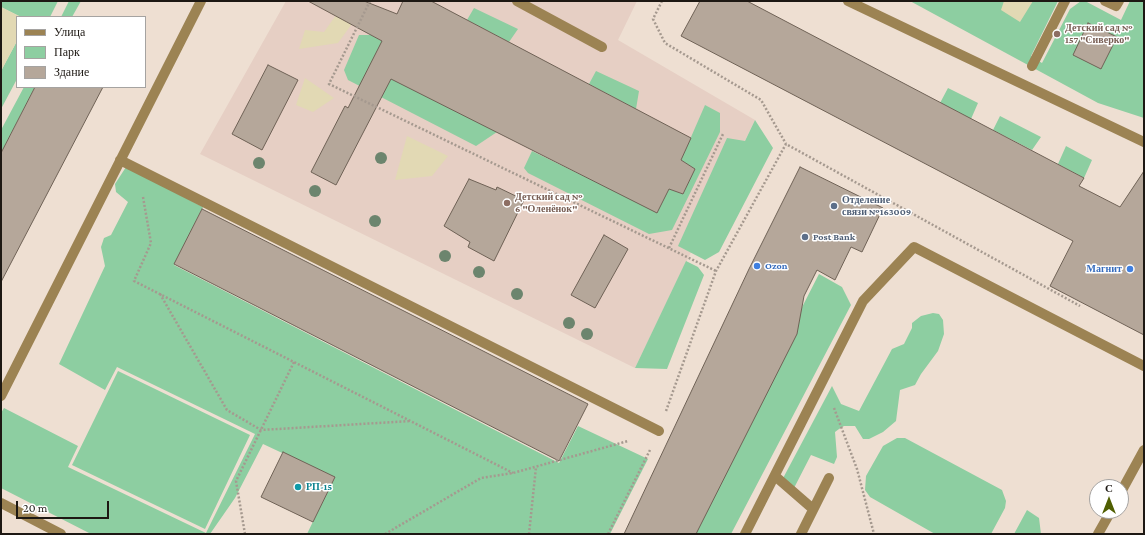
<!DOCTYPE html>
<meta charset="utf-8">
<style>
body{margin:0}
#map{position:relative;width:1145px;height:535px;overflow:hidden;background:#eedfd2;font-family:"Crimson Pro",serif}
canvas{display:block}
.frame{position:absolute;inset:0;border:2px solid #1d1813;pointer-events:none}
.legend{position:absolute;left:16px;top:16px;width:130px;height:72px;box-sizing:border-box;background:#fff;border:1px solid #a5a3a1;margin:0;padding:5px 7px;list-style:none;font-size:12px;color:#1d1813}
.legend li{display:flex;align-items:center;gap:8px;height:20px}
.legend b{width:20px;border:1px solid #a5a3a1}
.north{position:absolute;left:1089px;top:479px;width:40px;height:40px;box-sizing:border-box;background:#fff;border:1px solid #a5a3a1;border-radius:50%;rotate:0deg;font-size:11px;font-weight:700;line-height:16px;text-align:center;color:#1d1813}
.north::after{content:'';display:block;margin:auto;width:14px;height:18px;background:#505f02;clip-path:polygon(50% 0,100% 100%,50% 72%,0 100%)}
.scale{position:absolute;left:16px;top:501px;width:93px;height:18px;box-sizing:border-box;border:2px solid #1d1813;border-top:0;padding-left:5px;font-size:12px;line-height:14px;white-space:nowrap;color:#1d1813;-webkit-text-stroke:3px #fff;paint-order:stroke}
</style>
<div id="map">
<canvas width="1145" height="535"></canvas>
<div class="frame"></div>
<ul class="legend">
<li><b style="height:5px;background:#9c8353"></b>Улица</li>
<li><b style="height:11px;background:#8dcea1"></b>Парк</li>
<li><b style="height:11px;background:#b5a79a"></b>Здание</li>
</ul>
<div class="north">С</div>
<div class="scale">20 m</div>
</div>
<script>
const c = document.querySelector('canvas').getContext('2d');
c.lineJoin = 'round';
function paint(path, color) { c.fillStyle = color; c.fill(path, 'evenodd'); }
const poly = rows => new Path2D(rows.map(r => 'M' + r).join(''));
function stroke(path, color, width, dash) { c.strokeStyle = color; c.lineWidth = width; c.lineCap = dash ? 'butt' : 'round'; c.setLineDash(dash || []); c.stroke(path); }
function write(font, color, halo, rows, align = 'center') {
  c.font = font + ' "Crimson Pro",serif'; c.lineWidth = 3; c.setLineDash([]); c.textBaseline = 'middle'; c.strokeStyle = halo; c.fillStyle = color; for (const [text, x, y, turn = 0] of rows) {
    c.save(); c.translate(x, y); c.rotate((+turn || 0) * Math.PI / 180); c.textAlign = isNaN(turn) ? turn : align; if (halo) c.strokeText(text, 0, 0); c.fillText(text, 0, 0); c.restore();
  }
}
paint(poly([
 [286,1,637,1,618,40,755,120,635,368,200,154]
]), '#e6cfc4');
paint(poly([
 [1,1,58,1,50,17,21,17,1,7],
 [69,1,81,1,72,17,61,17],
 [910,1,1058,1,1031,56,1042,63,1070,9,1081,1,1085,1,1121,20,1130,1,1144,1,1144,118,1098,103],
 [474,8,518,29,509,42,467,20],
 [359,35,371,35,382,41,497,132,476,146,348,80,344,70],
 [17,41,17,79,1,109,1,71],
 [596,71,639,91,636,109,589,84],
 [24,87,35,87,1,153,1,130],
 [948,88,978,103,971,119,940,103],
 [705,105,720,113,720,132,672,230,649,234,528,173,524,168,532,151,657,212,669,189,683,194,695,169,681,160],
 [1000,116,1041,137,1032,150,993,130],
 [755,120,773,148,719,252,705,260,678,246,727,138,745,141],
 [1066,146,1092,160,1084,178,1058,164],
 [126,167,203,207,174,265,559,463,578,426,648,459,610,534,307,534,333,480,325,473,263,444,235,498,210,534,91,534,1,488,1,413,4,408,78,446,68,467,206,533,255,434,117,367,105,390,59,364,105,266,101,247,104,238,111,235,128,202,116,192,115,184],
 [686,261,698,267,704,275,667,369,635,368],
 [819,274,842,287,851,305,731,534,686,534],
 [933,313,939,314,943,320,944,334,938,351,921,374,915,385,900,390,896,421,883,432,869,439,863,439,855,426,844,426,839,429,835,432,837,457,834,464,811,455,794,488,781,482,832,386,841,404,859,411,892,349,904,344,912,328,912,323,921,316],
 [118,371,250,435,205,529,72,465],
 [897,438,905,438,1002,490,1006,501,1005,508,991,534,935,534,870,497,865,490,866,476,883,446],
 [1027,510,1039,518,1041,534,1014,534]
]), '#8dcea1');
paint(poly([
 [346,1,365,1,365,6,338,43,299,49,305,30,324,32],
 [1004,1,1033,1,1020,22,1001,10],
 [1,7,21,17,17,17,17,41,1,71],
 [305,78,334,98,313,112,296,105],
 [407,136,448,156,432,176,395,180]
]), '#e2d9b4');
const building = poly([
 [308,1,364,1,397,14,403,1,431,1,691,138,681,160,695,169,683,194,669,189,657,213,391,79,336,185,311,172,345,106,348,108,382,41,308,1],
 [700,1,747,1,1084,178,1079,186,1120,207,1144,171,1144,335,1050,286,1073,241,681,36,700,1],
 [1088,23,1117,37,1101,69,1073,55,1088,23],
 [268,65,298,80,262,150,232,134,268,65],
 [35,87,103,87,1,282,1,153,35,87],
 [800,167,883,208,862,252,851,247,835,280,817,270,804,296,797,334,696,534,624,534,749,269,800,167],
 [469,179,496,190,497,187,524,200,494,261,468,247,470,242,444,226,469,179],
 [202,209,588,404,559,461,174,264,202,209],
 [604,235,628,249,595,308,571,295,604,235],
 [283,452,335,477,313,522,261,497,283,452]
]);
paint(building, '#b5a79a');
stroke(building, '#6f6256', 1);
stroke(poly([
 [370,1,329,84,716,271],
 [662,1,653,19,665,43,761,100,786,144],
 [143,197,151,243,134,281,513,473],
 [669,248,723,134],
 [160,294,227,410,261,430,411,421],
 [834,408,857,469,874,534],
 [666,411,716,271,786,144,1080,306],
 [245,534,236,481,294,362],
 [385,534,481,478,513,473,628,441],
 [529,534,536,467],
 [608,534,650,450]
]), '#a5998f', 2.5, [2, 2]);
stroke(poly([
 [517,1,602,47],
 [848,1,1144,142],
 [1105,1,1116,6,1119,1],
 [1032,66,1065,1],
 [120,160,659,431],
 [1,396,201,1],
 [775,476,813,509],
 [1121,492,1144,450],
 [1,503,61,534],
 [745,534,863,301,914,247,1144,366],
 [801,534,829,478],
 [1098,534,1111,511]
]), '#9c8353', 10);
c.fillStyle = '#6c856e';
for (const [x, y] of [
 [381,158],
 [259,163],
 [315,191],
 [375,221],
 [445,256],
 [479,272],
 [517,294],
 [569,323],
 [587,334]
]) { c.beginPath(); c.arc(x, y, 6, 0, 2 * Math.PI); c.fill(); }
for (const [x, y, r, color] of [
 [1057,34,4,"#8d6e63"],
 [507,203,4,"#8d6e63"],
 [834,206,4,"#5c6f8a"],
 [805,237,4,"#5c6f8a"],
 [757,266,4,"#3f7fe0"],
 [1130,269,4,"#3f7fe0"],
 [298,487,4,"#0f9aa8"]
]) { const dot = new Path2D(); dot.arc(x, y, r, 0, 2 * Math.PI); c.fillStyle = color; c.fill(dot); stroke(dot, '#fff', 1.5); }
write('bold 10px', '#785e54', '#fff', [
 ["Детский сад №",1065,28],
 ["157 \"Сиверко\"",1065,40],
 ["Детский сад №",515,197],
 ["6 \"Оленёнок\"",515,209]
], 'left');
write('bold 10px', '#4e5e75', '#fff', [
 ["Отделение",842,200],
 ["связи №163009",842,212],
 ["Post Bank",813,237]
], 'left');
write('bold 10px', '#366cbe', '#fff', [
 ["Ozon",765,266],
 ["Магнит",1122,269,"right"]
], 'left');
write('bold 10px', '#0d838f', '#fff', [
 ["РП-15",306,487]
], 'left');
</script>
